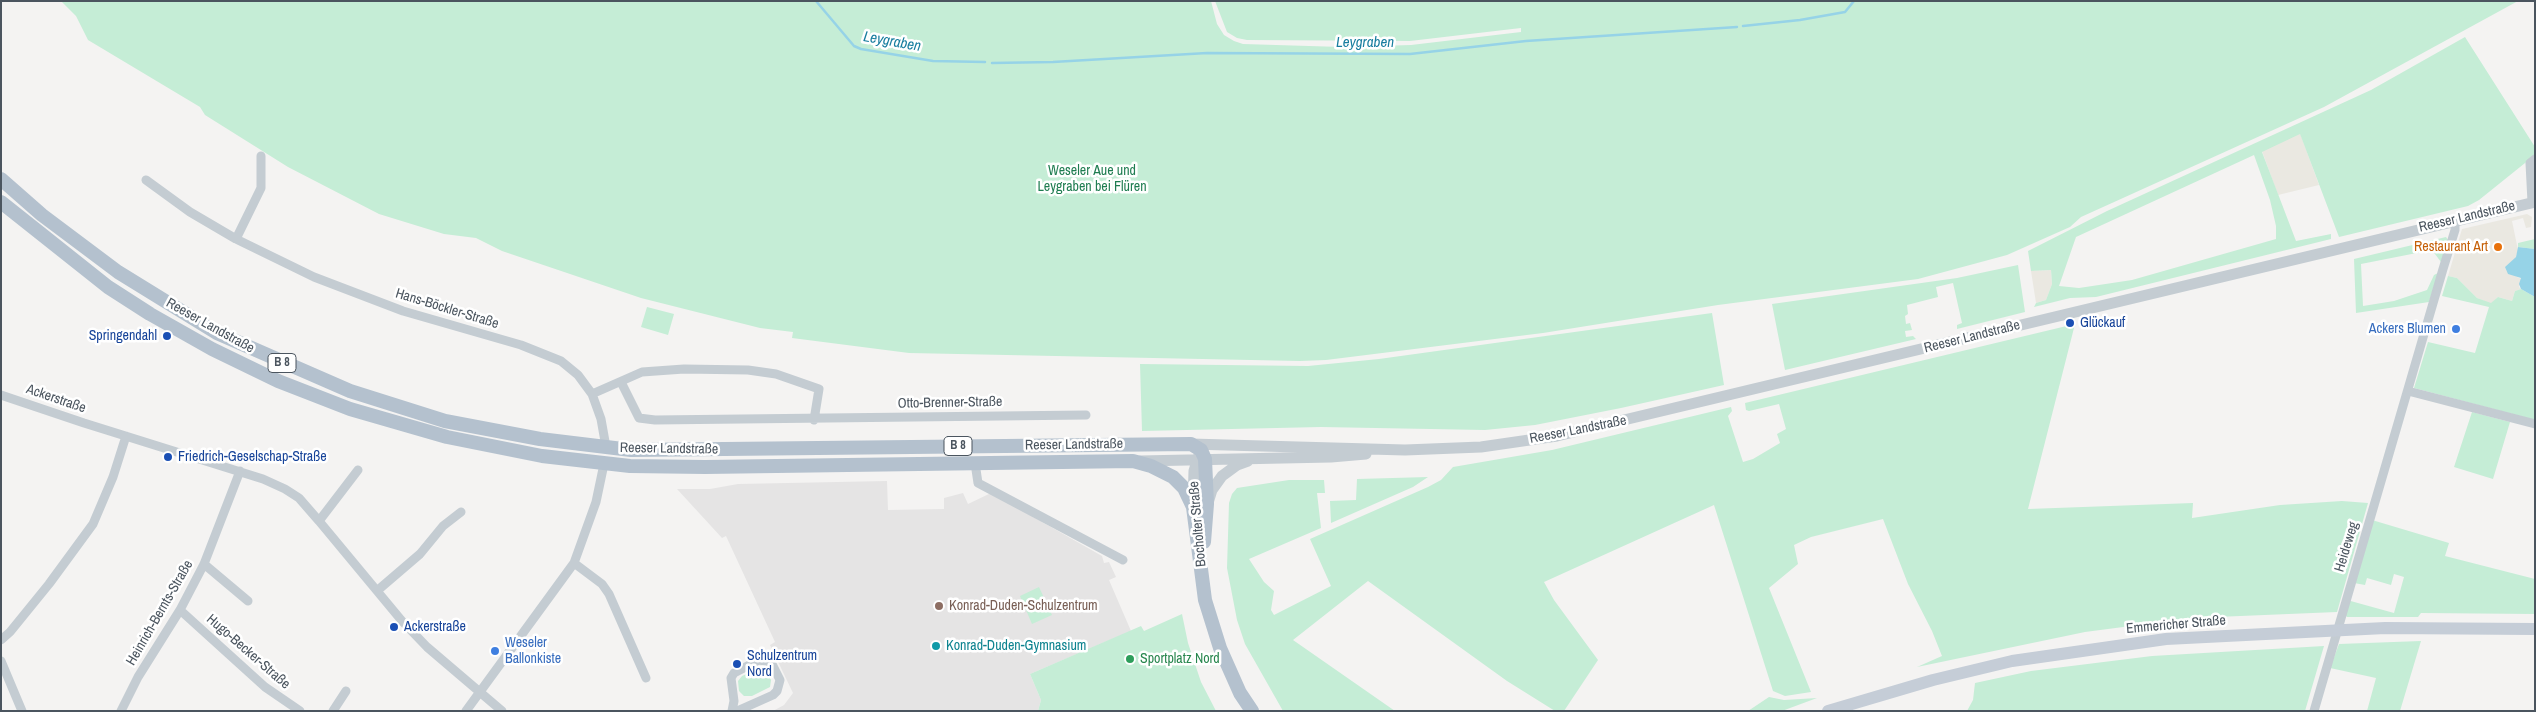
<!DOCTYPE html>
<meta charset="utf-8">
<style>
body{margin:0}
#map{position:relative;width:2536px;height:712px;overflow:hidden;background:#f4f3f2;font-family:"Archivo Narrow",sans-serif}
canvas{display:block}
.frame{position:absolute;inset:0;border:2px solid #4b555f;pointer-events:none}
</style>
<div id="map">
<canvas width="2536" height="712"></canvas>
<div class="frame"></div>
</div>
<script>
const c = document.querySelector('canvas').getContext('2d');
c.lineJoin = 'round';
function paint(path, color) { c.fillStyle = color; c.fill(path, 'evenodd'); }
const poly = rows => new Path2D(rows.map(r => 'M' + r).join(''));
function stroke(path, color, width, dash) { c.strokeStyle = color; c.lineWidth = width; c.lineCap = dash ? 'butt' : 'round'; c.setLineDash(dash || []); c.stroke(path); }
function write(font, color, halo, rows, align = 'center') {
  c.font = font + ' "Archivo Narrow",sans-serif'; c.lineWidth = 5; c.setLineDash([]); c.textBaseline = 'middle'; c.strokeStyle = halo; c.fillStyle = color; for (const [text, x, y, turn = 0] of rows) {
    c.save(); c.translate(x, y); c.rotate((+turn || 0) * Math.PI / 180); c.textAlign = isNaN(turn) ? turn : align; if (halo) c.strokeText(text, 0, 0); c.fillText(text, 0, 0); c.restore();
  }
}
paint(poly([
 [2300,133,2319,185,2278,195,2262,151],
 [2527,214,2532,217,2531,227,2526,228,2523,218,2512,221,2518,250,2516,257,2509,266,2517,277,2522,279,2519,287,2521,289,2515,291,2512,301,2498,297,2491,304,2477,298,2457,278,2448,276,2462,229],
 [2051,270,2052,284,2046,300,2036,303,2031,271]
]), '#eae8e1');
paint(poly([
 [887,481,888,510,944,509,944,498,963,493,968,504,991,493,1102,556,1104,563,1109,562,1116,577,1109,580,1131,631,1030,674,1041,700,1038,711,773,711,784,705,793,693,770,645,775,642,726,536,722,538,677,489,710,489,738,484]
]), '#e5e4e4');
paint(poly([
 [61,1,1211,1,1217,24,1224,35,1234,41,1243,44,1342,47,1411,45,1521,32,1521,28,1410,41,1247,40,1237,38,1227,32,1215,1,2518,1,2324,107,2081,217,2070,227,2007,255,1918,279,1718,305,1543,333,1326,360,1300,361,909,353,792,338,793,332,760,328,641,298,502,251,476,238,444,234,379,214,288,167,205,115,200,107,88,40,76,16],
 [2465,37,2535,147,2535,155,2479,200,2468,206,2339,237,2300,134,2262,152,2296,241,2331,234,2331,239,2096,297,2070,298,2034,307,2036,303,2046,300,2052,284,2051,270,2031,271,2028,251,2107,211,2371,90],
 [2254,155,2270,200,2276,226,2276,239,2132,280,2079,288,2059,286,2076,237],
 [2446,237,2448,240,2441,262,2432,250,2361,264,2363,306,2394,301,2427,290,2434,275,2438,273,2429,302,2356,313,2354,259],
 [2535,239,2535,249,2518,247,2518,243],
 [2018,265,2025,312,1957,329,1957,325,1962,323,1953,283,1936,287,1938,297,1907,305,1908,314,1905,316,1906,324,1910,323,1912,330,1905,331,1906,337,1913,336,1916,339,1785,370,1772,304,1957,278],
 [2448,276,2457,278,2477,298,2491,303,2498,297,2512,301,2515,291,2521,289,2535,297,2535,420,2414,388,2428,342,2475,353,2489,307,2442,296],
 [647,307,674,314,668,335,641,327],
 [1712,313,1724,385,1621,408,1535,425,1485,430,1321,427,1142,431,1140,364,1308,366,1379,359],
 [2075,324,2028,509,2193,503,2192,518,2280,505,2342,501,2368,503,2337,612,2192,618,2085,632,1917,667,1942,656,1932,631,1908,584,1883,519,1811,537,1794,545,1798,564,1769,588,1811,692,1785,696,1773,691,1714,505,1544,582,1554,600,1598,660,1564,711,1555,711,1507,681,1368,581,1293,640,1395,711,1283,711,1245,644,1237,620,1227,568,1229,503,1232,494,1237,488,1289,480,1324,480,1325,493,1317,493,1321,528,1249,559,1264,582,1274,591,1271,610,1274,615,1331,586,1310,539,1428,487,1441,480,1453,467,1552,450,1731,407,1732,411,1728,416,1743,462,1753,459,1780,443,1777,434,1786,429,1779,404,1749,411,1746,410,1745,403],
 [2472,412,2510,422,2493,479,2454,467],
 [1428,477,1413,487,1331,523,1330,501,1356,500,1357,479],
 [2372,520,2449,543,2445,556,2535,579,2535,614,2421,613,2418,617,2347,617,2345,615,2347,600,2394,613,2404,577,2394,574,2391,585,2367,578,2365,585,2354,583],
 [1039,587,1052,615,1032,624,1020,596],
 [1182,614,1188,643,1201,682,1216,711,1038,711,1041,700,1030,674,1141,626,1144,631],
 [2421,641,2400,711,2367,711,2376,678,2330,668,2339,644],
 [2324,646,2305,711,1967,711,1973,700,1975,683,2031,671,2152,656],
 [758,669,768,673,771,680,770,687,752,696,744,696,739,691,738,681,742,676],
 [1769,697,1784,700,1817,698,1782,711,1748,711]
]), '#c5edd6');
paint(poly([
 [2518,247,2535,249,2535,297,2521,289,2519,284,2521,278,2508,274,2505,267,2516,257]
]), '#96d3e7');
stroke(poly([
 [816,1,854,46,861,49,933,61,985,62],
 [1743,26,1800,20,1845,12,1854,1],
 [992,63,1053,62,1207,53,1410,54,1526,41,1737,27]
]), '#96d3e7', 2.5);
stroke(poly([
 [146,180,190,212,236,239,314,277,403,311,521,345,561,361,578,375,592,394,601,419,606,447],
 [2532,202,2530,163,2535,159],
 [236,239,261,188,261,156],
 [621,382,639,418,655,420,1086,415],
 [2408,391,2535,424],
 [592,394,642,372,684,369,748,370,776,374,819,389,814,420],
 [1,395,84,423,263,479,285,489,299,498,319,521,402,621,427,647,502,711],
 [975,463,978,483,1123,560],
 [319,521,358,470],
 [574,563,602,584,609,594,646,678],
 [204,564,248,601],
 [378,590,420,554,443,526,461,512],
 [180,610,265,687,300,711],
 [1,640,10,632,49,584,93,524,113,477,126,436],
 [1,661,22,711],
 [121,711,138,677,180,610,204,564,240,471],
 [333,711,346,691],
 [466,711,574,563,596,502,604,464],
 [732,711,734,701,731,678,734,673,759,660,771,662,780,680,777,691,773,695,737,711],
 [2314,711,2443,269,2455,230,2455,220]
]), '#c4ccd2', 9);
stroke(poly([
 [1191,444,1405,450,1481,447,1557,436,2535,202],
 [1140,461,1331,457,1366,454],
 [1208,503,1212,490,1222,476,1237,465,1248,461],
 [1193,505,1194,471,1199,455]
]), '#c4ccd2', 11);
stroke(poly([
 [1828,711,1933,680,2012,661,2166,639,2385,628,2535,629]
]), '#c5cdd7', 12);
stroke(poly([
 [1,179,42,215,118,272,217,333,350,391,445,421,540,439,631,450,1191,444,1201,450,1205,459,1207,504,1204,542],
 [1,202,108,287,150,314,212,349,278,381,350,409,447,437,542,456,630,466,705,467,1133,461,1151,466,1173,477,1184,488,1193,507,1205,600,1220,648,1240,693,1252,711]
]), '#b4c1ce', 14);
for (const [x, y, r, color] of [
 [2498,247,5,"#e8710a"],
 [2070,323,5,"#1a4fb4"],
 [2456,329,5,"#3f7fe0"],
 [167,336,5,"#1a4fb4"],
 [168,457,5,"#1a4fb4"],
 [939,606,5,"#8d6e63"],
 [394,627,5,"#1a4fb4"],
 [936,646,5,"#0f9aa8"],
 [495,651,5,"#3f7fe0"],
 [1130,659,5,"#2e9e5b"],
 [737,664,5,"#1a4fb4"]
]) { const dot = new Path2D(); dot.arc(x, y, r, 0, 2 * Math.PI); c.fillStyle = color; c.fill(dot); stroke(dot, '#fff', 2); }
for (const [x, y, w] of [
 [282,363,28],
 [958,446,28]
]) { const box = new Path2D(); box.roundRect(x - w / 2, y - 9.5, w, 19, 4); c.fillStyle = '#fff'; c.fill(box); stroke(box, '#4b555f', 1); }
write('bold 12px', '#4b555f', null, [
 ["B 8",282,363],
 ["B 8",958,446]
]);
write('14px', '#1f7d51', '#fff', [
 ["Weseler Aue und",1092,171],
 ["Leygraben bei Flüren",1092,187]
]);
write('14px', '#4b555f', '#fff', [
 ["Reeser Landstraße",2467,217,-13],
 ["Hans-Böckler-Straße",447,309,17],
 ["Reeser Landstraße",210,326,29],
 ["Reeser Landstraße",1972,337,-14],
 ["Ackerstraße",56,399,19],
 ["Otto-Brenner-Straße",950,403,-1],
 ["Reeser Landstraße",1578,430,-11],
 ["Reeser Landstraße",1074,445,-1],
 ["Reeser Landstraße",669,449,1],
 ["Bocholter Straße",1198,524,-95],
 ["Heideweg",2347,547,-73],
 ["Heinrich-Bernts-Straße",160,613,-60],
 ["Emmericher Straße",2176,625,-5],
 ["Hugo-Becker-Straße",248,652,41]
]);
write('14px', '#c56008', '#fff', [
 ["Restaurant Art",2488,247]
], 'right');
write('14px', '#164399', '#fff', [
 ["Glückauf",2080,323],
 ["Springendahl",157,336,"right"],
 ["Friedrich-Geselschap-Straße",178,457],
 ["Ackerstraße",404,627],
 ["Schulzentrum",747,656],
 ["Nord",747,672]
], 'left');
write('14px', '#366cbe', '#fff', [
 ["Ackers Blumen",2446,329],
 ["Weseler",505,643,"left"],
 ["Ballonkiste",505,659,"left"]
], 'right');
write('14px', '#785e54', '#fff', [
 ["Konrad-Duden-Schulzentrum",949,606]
], 'left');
write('14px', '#0d838f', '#fff', [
 ["Konrad-Duden-Gymnasium",946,646]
], 'left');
write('14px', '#27864d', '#fff', [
 ["Sportplatz Nord",1140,659]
], 'left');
write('italic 15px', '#177d9f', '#fff', [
 ["Leygraben",892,42,10],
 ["Leygraben",1365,43]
]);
</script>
